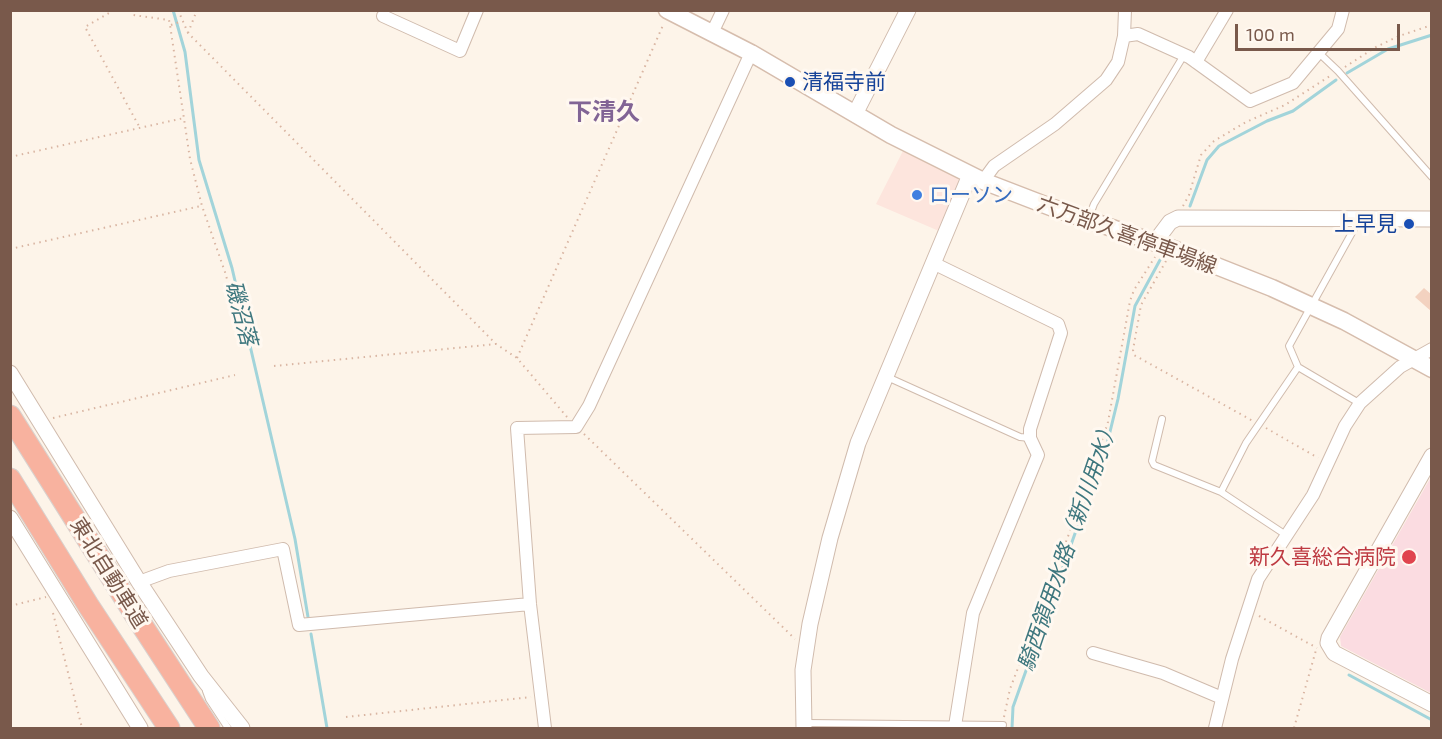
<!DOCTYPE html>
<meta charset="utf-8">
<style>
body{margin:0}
#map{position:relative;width:1442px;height:739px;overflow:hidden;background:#fdf4e9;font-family:"Exo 2",sans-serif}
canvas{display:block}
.frame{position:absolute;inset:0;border:12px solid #79594b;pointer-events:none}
.scale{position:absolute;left:1235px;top:24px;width:165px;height:27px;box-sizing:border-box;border:3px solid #79594b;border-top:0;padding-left:8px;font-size:18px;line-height:21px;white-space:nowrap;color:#79594b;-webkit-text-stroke:4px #fff8f0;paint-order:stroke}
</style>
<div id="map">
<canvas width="1442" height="739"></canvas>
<div class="frame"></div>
<div class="scale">100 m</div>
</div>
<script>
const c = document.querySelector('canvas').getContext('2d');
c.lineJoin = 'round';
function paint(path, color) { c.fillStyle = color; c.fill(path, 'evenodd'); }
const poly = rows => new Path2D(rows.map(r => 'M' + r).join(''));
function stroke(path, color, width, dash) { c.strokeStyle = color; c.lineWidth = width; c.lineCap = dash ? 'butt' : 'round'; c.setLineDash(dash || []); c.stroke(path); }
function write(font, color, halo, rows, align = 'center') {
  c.font = font + ' "Exo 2","Noto Sans JP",sans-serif'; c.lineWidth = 6; c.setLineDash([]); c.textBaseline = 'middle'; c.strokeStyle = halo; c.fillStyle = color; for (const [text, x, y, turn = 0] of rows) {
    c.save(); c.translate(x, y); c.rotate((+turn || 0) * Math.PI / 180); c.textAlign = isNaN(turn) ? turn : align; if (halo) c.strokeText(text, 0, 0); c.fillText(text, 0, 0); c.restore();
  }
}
paint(poly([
 [904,149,955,173,959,181,939,231,876,204]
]), '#fde5dd');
paint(poly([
 [1431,477,1431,693,1341,646,1340,637]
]), '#fbdce1');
stroke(poly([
 [173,10,185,52,199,160,232,268,245,324,295,539,308,617],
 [1347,73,1388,49,1432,35],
 [1190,206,1207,160,1219,146,1267,121,1293,111,1336,80],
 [311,634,327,728],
 [1349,675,1432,720],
 [1012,728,1013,707,1107,444,1118,399,1135,306,1160,260]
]), '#a2d4da', 3);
paint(poly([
 [1424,288,1432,295,1432,312,1415,297]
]), '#f3d2c0');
const service = poly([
 [1319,53,1338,71,1432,177],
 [1088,220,1094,204,1184,55],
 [1298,367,1359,403],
 [885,376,1020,437,1030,438],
 [1162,419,1152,461,1154,465,1221,492,1286,535],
 [1221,492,1246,443,1298,367,1289,346,1359,220],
 [206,691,209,699,228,728],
 [806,723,1003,725]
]);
const minor = poly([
 [383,16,460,51,477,10],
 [712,33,723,10],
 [1124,36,1138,34,1189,57,1250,101,1293,83,1338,29,1343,10],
 [1196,62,1227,10],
 [983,181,994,166,1055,124,1106,80,1118,62,1124,36,1125,10],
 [933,263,1058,324,1061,333,1030,429,1030,438,1038,455,973,613,955,726],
 [139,582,169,571,283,549,299,625,530,604],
 [1093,653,1163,673,1222,698],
 [545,728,530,604,517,428,576,427,589,406,751,53],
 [1215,728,1232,659,1258,579,1313,495,1345,426,1360,403,1400,367,1432,349]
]);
const tertiary = poly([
 [855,114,908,10],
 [1155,242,1170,222,1178,218,1432,219],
 [10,373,139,582,201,676,242,728],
 [1432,456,1329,638,1328,643,1334,653,1432,704],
 [10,518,140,728],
 [804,728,803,670,810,624,830,538,858,443,970,175]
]);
const secondary = poly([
 [667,10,751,53,891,135,983,181,1053,208,1171,248,1272,288,1344,321,1432,369]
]);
const motorway = poly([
 [10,416,136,616,209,728],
 [10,479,88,605,169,728]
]);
stroke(service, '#d0bbad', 8);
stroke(minor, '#d0bbad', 14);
stroke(tertiary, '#d0bbad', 17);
stroke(secondary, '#d6bdad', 19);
stroke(motorway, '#d9d1cd', 23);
stroke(poly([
 [114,10,85,27,140,128],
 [131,10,133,15,169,20,170,25,190,159,202,206,226,275,237,324],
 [178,10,188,33,496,344,517,358,567,417],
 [171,25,182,21],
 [188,33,197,10],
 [1345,67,1376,47,1399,36,1432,25],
 [10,157,184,118],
 [1183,206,1189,195,1201,155,1214,141,1246,122,1285,105,1330,76],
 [10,249,201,206],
 [1166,261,1141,305,1133,350,1134,355,1253,421],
 [517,358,664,23],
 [274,366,496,344],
 [53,418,235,375],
 [1266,428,1318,458],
 [584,434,795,639],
 [10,606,46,597],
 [53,613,82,728],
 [1259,616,1317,648],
 [346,717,531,697],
 [1004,717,1010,689,1086,489,1108,422,1130,301,1134,290,1155,257],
 [1294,728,1316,650]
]), '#d9b5a2', 2, [1.5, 4.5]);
stroke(service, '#fff', 6);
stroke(minor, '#fff', 12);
stroke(tertiary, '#fff', 15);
stroke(secondary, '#fff', 16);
stroke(motorway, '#f8b29f', 21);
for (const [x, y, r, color] of [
 [790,82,6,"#1a4fb4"],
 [917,195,6,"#3f7fe0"],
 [1409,224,6,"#1a4fb4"],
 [1409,557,8,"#e0444e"]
]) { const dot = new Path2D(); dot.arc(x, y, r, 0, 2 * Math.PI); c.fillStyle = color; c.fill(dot); stroke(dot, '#fff8f0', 2); }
write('21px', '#164399', '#fff8f0', [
 ["清福寺前",802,82],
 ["上早見",1397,224,"right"]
], 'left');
write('21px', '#366cbe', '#fff8f0', [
 ["ローソン",929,195]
], 'left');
write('21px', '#79594b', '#fff8f0', [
 ["六万部久喜停車場線",1127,235,20],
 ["東北自動車道",109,573,58]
]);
write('21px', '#be3a42', '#fff8f0', [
 ["新久喜総合病院",1396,557]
], 'right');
write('italic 22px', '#3e777e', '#fff8f0', [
 ["磯沼落",241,313,75],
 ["騎西領用水路（新川用水）",1068,545,-71]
]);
write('bold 24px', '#816495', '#fff8f0', [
 ["下清久",604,112]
]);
</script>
